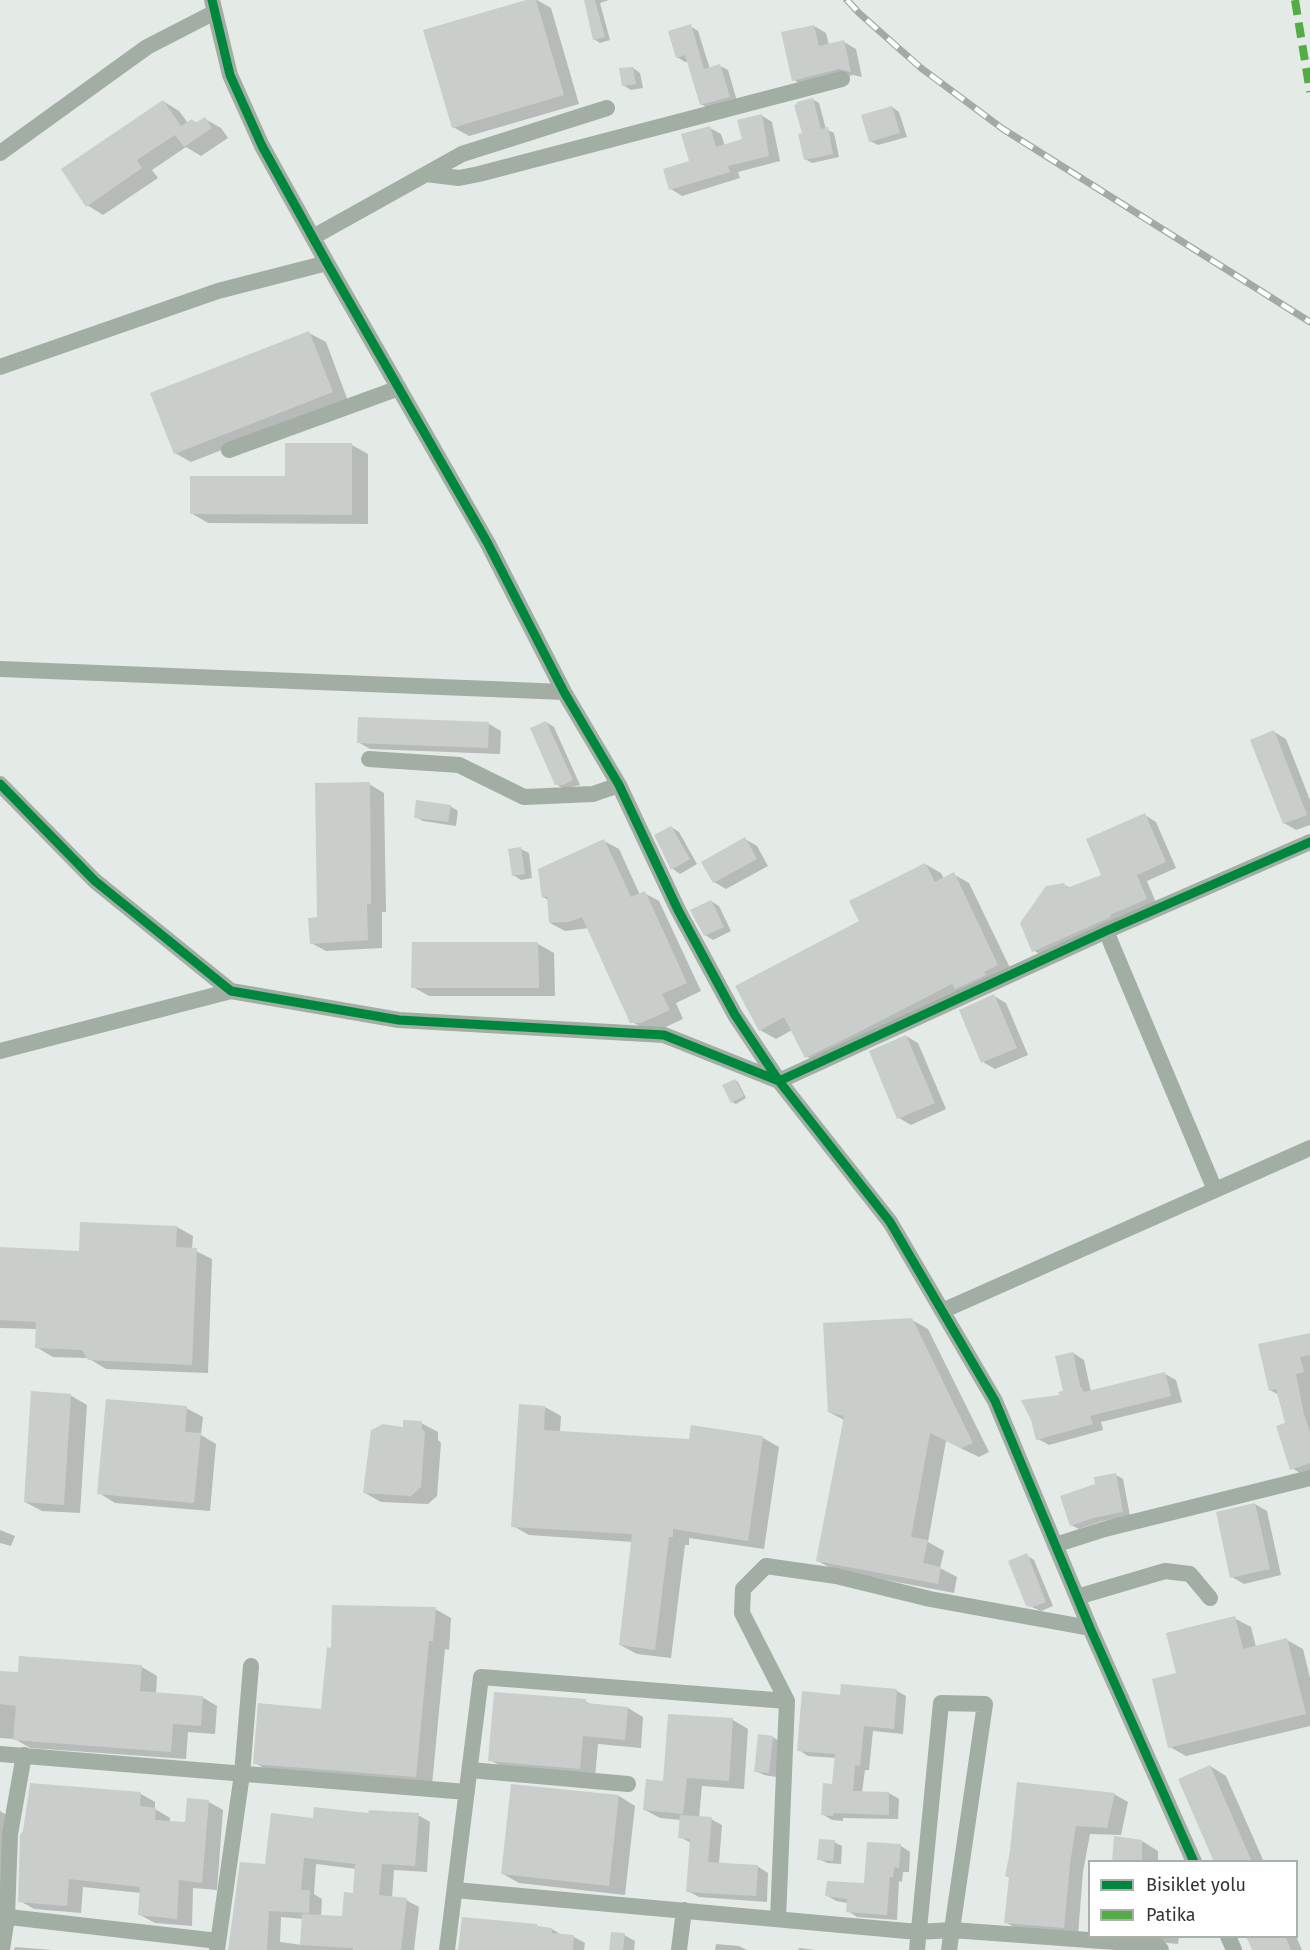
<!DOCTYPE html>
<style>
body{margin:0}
#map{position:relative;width:1310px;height:1950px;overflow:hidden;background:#e4eae5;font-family:"Fira Sans",sans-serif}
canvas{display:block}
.legend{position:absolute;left:1088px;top:1860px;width:210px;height:78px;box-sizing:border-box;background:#fff;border:2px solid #adafae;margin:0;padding:8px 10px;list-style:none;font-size:18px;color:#333734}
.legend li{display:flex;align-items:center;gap:12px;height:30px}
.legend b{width:30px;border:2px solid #adafae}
</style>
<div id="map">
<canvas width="1310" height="1950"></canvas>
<ul class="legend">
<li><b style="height:8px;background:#00873e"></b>Bisiklet yolu</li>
<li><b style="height:8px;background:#54ac45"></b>Patika</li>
</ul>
</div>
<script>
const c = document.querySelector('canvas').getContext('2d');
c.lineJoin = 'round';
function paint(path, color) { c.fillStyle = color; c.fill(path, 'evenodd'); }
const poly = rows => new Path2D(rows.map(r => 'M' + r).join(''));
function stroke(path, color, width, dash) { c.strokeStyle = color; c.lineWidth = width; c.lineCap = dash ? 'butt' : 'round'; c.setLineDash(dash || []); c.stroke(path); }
paint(poly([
 [531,0,537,0,551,8,579,104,469,136,453,127],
 [585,0,609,0,600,3,610,40,600,43,594,39],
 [690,26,698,31,710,69,720,66,728,70,737,101,709,109,701,104,689,61,685,62,677,57],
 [814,26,826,33,829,45,844,42,856,49,862,77,853,75,806,87,794,80],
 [633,68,640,73,643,88,631,90,623,85],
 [812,99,819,103,826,129,834,133,839,157,812,163,805,159,804,134],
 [163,101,179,111,188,123,192,120,198,124,205,119,221,128,228,138,201,156,186,147,152,170,158,178,103,215,87,205],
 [892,107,899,112,907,137,878,145,870,141],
 [761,115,772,122,780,161,738,172,740,178,682,196,671,189,691,162,710,128,721,134,725,146,744,140],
 [309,333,326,342,348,401,191,462,175,453],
 [352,445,368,454,368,524,208,523,191,513,286,478],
 [546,722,554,727,580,785,564,789,556,784],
 [489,724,501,731,500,754,370,749,358,742],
 [1274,732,1286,739,1310,800,1310,825,1296,830,1284,823],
 [369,784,384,793,386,912,382,912,382,948,326,951,311,943],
 [450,806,458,811,456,826,423,821,415,817],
 [1145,815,1156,822,1176,868,1147,881,1157,905,1044,957,1033,950,1064,885,1071,888,1103,876],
 [671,827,679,832,697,864,680,874,673,869,656,836],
 [745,839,757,846,768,866,726,889,714,882],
 [604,841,619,849,640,895,644,893,659,901,701,991,676,1003,683,1019,657,1031,647,1030,632,1022,589,928,565,931,550,923,548,900,543,897,539,870],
 [521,849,529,853,532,878,521,880,513,875],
 [925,864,941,873,944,879,953,874,969,883,1013,974,822,1065,806,1056,792,1030,776,1039,760,1030,861,922],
 [711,901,719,906,731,931,713,940,705,935],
 [413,944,538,944,554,953,555,996,429,996,413,987],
 [994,996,1006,1003,1028,1055,995,1069,983,1062],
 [906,1036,918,1043,946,1109,911,1125,899,1118],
 [735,1080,738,1082,746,1098,736,1104,732,1102],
 [177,1227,193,1236,192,1249,212,1259,208,1373,106,1369,88,1358,53,1357,36,1347,37,1329,0,1328,0,1249,81,1252],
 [912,1320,928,1329,989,1452,979,1457,946,1441,928,1542,944,1551,940,1568,957,1577,954,1593,834,1570,818,1561,844,1420,829,1412],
 [1310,1334,1310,1475,1306,1477,1292,1468,1287,1424,1279,1395,1270,1390],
 [1073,1353,1084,1360,1091,1392,1165,1374,1176,1380,1182,1402,1101,1422,1103,1430,1049,1445,1038,1439,1064,1392],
 [70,1395,87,1405,80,1513,42,1511,25,1502],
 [545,1407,561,1416,560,1432,690,1441,763,1438,779,1447,764,1549,689,1538,689,1545,685,1545,671,1658,637,1654,620,1645,633,1542,529,1535,513,1526],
 [186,1408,203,1417,201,1435,216,1444,210,1511,115,1503,99,1493],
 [421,1423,438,1432,438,1440,441,1443,437,1496,428,1504,381,1502,365,1493,404,1429],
 [1116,1475,1123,1479,1130,1516,1102,1521,1079,1529,1071,1525,1097,1485],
 [1255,1504,1267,1511,1281,1575,1244,1584,1232,1577],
 [0,1530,15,1536,11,1546,0,1543],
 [1026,1555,1034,1560,1053,1606,1041,1611,1027,1605],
 [435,1609,451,1618,449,1650,445,1649,432,1785,271,1772,255,1763,323,1711],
 [1234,1618,1251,1627,1256,1647,1287,1640,1303,1649,1310,1678,1310,1726,1186,1756,1170,1747,1178,1674],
 [21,1658,142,1667,157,1676,156,1694,202,1697,217,1706,215,1734,188,1732,186,1759,30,1748,15,1739,0,1738,0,1672,20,1674],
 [842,1685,897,1691,906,1696,903,1734,873,1731,869,1770,865,1770,862,1792,889,1793,899,1799,898,1819,843,1818,843,1821,832,1820,822,1814,833,1786,836,1758,808,1756,799,1750,841,1697],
 [585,1701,592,1705,628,1708,643,1717,641,1748,598,1744,595,1777,506,1769,490,1760],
 [669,1715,733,1720,748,1729,744,1789,702,1786,699,1818,711,1819,722,1825,719,1864,757,1866,768,1873,767,1902,699,1897,688,1891,691,1843,680,1837,681,1820,660,1818,645,1810,664,1782],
 [772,1737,780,1741,776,1777,764,1775,756,1771],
 [1210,1766,1226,1776,1264,1862,1215,1862],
 [141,1794,155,1802,155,1809,170,1818,170,1823,186,1824,209,1802,223,1810,217,1890,193,1888,192,1926,155,1923,140,1915,141,1893,83,1887,81,1913,34,1909,20,1901],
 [1114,1794,1128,1802,1121,1835,1090,1834,1083,1872,1078,1935,1019,1930,1005,1922,1010,1878,1006,1876],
 [619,1796,635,1806,625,1895,519,1883,503,1874],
 [0,1811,10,1817,0,1905],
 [370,1815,418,1815,430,1822,427,1872,394,1870,392,1898,406,1900,419,1907,414,1950,229,1950,267,1865,314,1820],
 [316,1864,357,1869,355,1894,343,1918,321,1916,322,1899,314,1894],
 [281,1917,304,1919,302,1945,280,1942],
 [1142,1841,1158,1851,1158,1862,1113,1862],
 [834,1842,842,1846,841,1864,827,1863,819,1859],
 [901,1846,910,1852,909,1872,903,1872,902,1882,899,1881,897,1920,857,1917,848,1911,848,1903,836,1901,826,1895,865,1885],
 [552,1929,563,1936,574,1937,585,1943,584,1950,459,1950],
 [624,1935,635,1941,634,1950,610,1950],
 [1119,1936,1179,1936,1178,1944,1124,1939],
 [1248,1936,1296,1936,1302,1950,1254,1950],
 [716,1944,739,1946,747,1950,715,1950],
 [15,1947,53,1950,14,1950],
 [799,1948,817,1950,798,1950]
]), '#0003');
paint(poly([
 [526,0,536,0,564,95,452,128,423,30],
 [584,0,595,0,605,37,593,40],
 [691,24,704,69,720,64,730,97,700,105,685,55,676,58,668,31],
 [814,25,819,46,844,40,851,72,839,69,792,81,781,32],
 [633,67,636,84,622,86,619,68],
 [813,98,821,129,828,127,833,154,804,160,798,134,802,133,794,105,797,104,797,102],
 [163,100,181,126,192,119,195,123,205,117,212,128,184,147,175,135,137,160,142,168,86,207,61,169],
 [892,106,900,133,869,142,861,115],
 [762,114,769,156,728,166,730,172,669,190,663,169,689,161,681,134,710,126,716,147,742,139,737,120],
 [309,331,333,392,174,454,150,393],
 [285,443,352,443,352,515,190,514,190,476,285,476],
 [358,717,489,722,488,748,357,743],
 [546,721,573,780,563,785,555,785,530,728],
 [1274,730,1307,815,1283,824,1250,740],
 [370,782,371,904,367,904,368,940,310,944,308,918,317,917,315,783],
 [416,800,451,805,448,822,414,818],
 [1145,813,1166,862,1137,875,1147,899,1110,915,1111,917,1032,952,1020,923,1046,886,1064,883,1067,888,1101,875,1086,839],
 [671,826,690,859,671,870,654,835],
 [745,837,757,859,713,883,701,862],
 [604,839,631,897,645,891,687,983,662,994,670,1010,641,1023,630,1023,582,917,569,922,549,923,547,896,542,898,538,869],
 [521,847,525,874,512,876,508,849],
 [925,863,935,882,954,872,998,965,984,972,986,975,955,989,952,984,851,1036,805,1058,784,1017,759,1031,735,986,859,921,849,901],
 [711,900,724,927,704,936,690,910],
 [412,942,538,942,539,988,411,988],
 [994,994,1017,1048,981,1063,959,1010],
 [906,1035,935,1103,897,1119,869,1051],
 [735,1079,744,1096,731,1103,722,1085],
 [80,1222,177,1226,176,1247,197,1248,192,1365,88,1360,82,1350,35,1348,36,1322,0,1320,0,1247,79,1251],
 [912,1318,973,1443,961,1448,930,1433,911,1537,928,1540,923,1563,941,1567,938,1584,816,1561,844,1416,828,1412,823,1323],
 [1310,1333,1310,1355,1300,1357,1304,1372,1296,1374,1304,1414,1310,1432,1310,1463,1290,1470,1276,1426,1285,1423,1276,1389,1269,1391,1258,1344],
 [1073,1352,1080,1386,1084,1392,1165,1372,1171,1396,1090,1416,1093,1424,1036,1440,1031,1420,1021,1400,1059,1395,1058,1392,1063,1391,1055,1356],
 [31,1391,71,1394,64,1505,24,1502],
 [106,1399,187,1406,185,1432,201,1433,194,1503,97,1494],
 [519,1404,545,1406,544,1430,689,1439,691,1425,763,1436,748,1541,673,1529,673,1537,669,1537,655,1650,619,1645,632,1534,511,1527],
 [403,1420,422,1421,422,1429,425,1432,421,1487,411,1496,363,1493,371,1430,383,1424,403,1427],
 [1116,1473,1123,1512,1093,1518,1070,1526,1060,1496,1095,1484,1094,1477],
 [1255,1503,1270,1569,1230,1578,1216,1512],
 [1027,1553,1046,1602,1033,1607,1026,1606,1008,1561],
 [332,1605,436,1607,433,1641,429,1641,416,1777,253,1764,258,1703,321,1709,327,1647,331,1648],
 [1235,1616,1243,1649,1287,1638,1306,1714,1168,1748,1152,1679,1176,1673,1166,1633],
 [19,1656,142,1665,140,1691,203,1696,201,1726,173,1724,171,1752,13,1740,16,1706,0,1704,0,1671,18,1672],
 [841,1684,897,1689,894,1729,864,1726,860,1766,855,1765,853,1791,889,1792,889,1815,834,1813,833,1816,821,1815,823,1783,832,1784,835,1754,797,1751,802,1691,840,1695],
 [494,1692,586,1699,586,1703,628,1707,625,1740,583,1736,580,1769,488,1761],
 [668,1714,733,1718,729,1781,687,1778,683,1814,643,1810,646,1779,663,1781],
 [758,1734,773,1736,769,1773,754,1772],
 [1210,1765,1252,1862,1214,1862,1178,1779],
 [1017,1782,1115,1793,1107,1828,1076,1826,1070,1864,1064,1928,1004,1923,1009,1877,1005,1876,1010,1851],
 [30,1783,141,1792,140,1806,156,1808,155,1820,185,1822,187,1798,209,1800,202,1883,179,1880,177,1919,138,1915,140,1887,69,1879,67,1906,18,1902,20,1835,23,1831],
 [511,1784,619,1795,609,1886,501,1874],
 [314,1807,368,1813,369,1810,419,1813,415,1866,382,1864,379,1895,407,1898,401,1950,353,1950,353,1948,300,1945,302,1914,342,1916,344,1892,353,1893,355,1864,304,1858,301,1890,310,1890,309,1913,269,1911,267,1950,228,1950,240,1862,265,1864,271,1813,313,1818],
 [680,1815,712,1817,708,1862,758,1865,756,1896,686,1892,690,1839,678,1838],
 [1114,1836,1142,1840,1142,1862,1112,1862],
 [819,1839,835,1840,833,1861,817,1860],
 [867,1842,901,1844,899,1868,894,1867,893,1877,890,1877,887,1915,846,1912,847,1899,825,1896,827,1881,864,1883],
 [462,1917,537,1924,537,1926,552,1928,552,1933,574,1935,573,1950,458,1950],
 [611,1932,625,1933,623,1950,609,1950],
 [1246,1936,1285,1936,1291,1950,1252,1950]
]), '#c9ceca');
stroke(poly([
 [212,0,230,75,262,146,327,263,487,542,564,692,619,785,678,910,735,1015,779,1081,890,1222,995,1401,1090,1628,1194,1862],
 [0,153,147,47,215,12],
 [426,174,459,178,479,174,842,79],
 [313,237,462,154,607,108],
 [0,367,218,291,327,263],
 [229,450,399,388],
 [0,669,564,692],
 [369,759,459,765,524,797,593,794,619,785],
 [0,784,95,881,231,991,399,1020,664,1035,779,1081,1106,931,1310,842],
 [1106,931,1215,1190],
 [0,1051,231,991],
 [942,1311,1310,1148],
 [1055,1545,1105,1529,1310,1478],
 [1077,1597,1165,1571,1190,1574,1210,1598],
 [787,1701,742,1613,743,1589,766,1566,836,1576,930,1599,1090,1628],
 [0,1754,467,1792],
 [470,1770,628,1784],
 [455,1890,918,1932,952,1930,1157,1945,1161,1950],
 [0,1916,218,1941],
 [1228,1936,1234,1950],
 [2,1950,7,1917,10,1834,24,1755],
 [217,1950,242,1774,251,1666],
 [447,1950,481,1677,787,1701,778,1919],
 [679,1950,684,1910],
 [917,1950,941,1703,985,1704,949,1950]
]), '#a2ada4', 16);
const rail = poly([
 [847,0,859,13,921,68,1003,129,1310,322]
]);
stroke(rail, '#a3aaa5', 7);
stroke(rail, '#fff', 4.5, [14]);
stroke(poly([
 [1295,0,1310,92]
]), '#54ac45', 8, [15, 8]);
stroke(poly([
 [212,0,230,75,262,146,327,263,487,542,564,692,619,785,678,910,735,1015,779,1081,890,1222,995,1401,1090,1628,1194,1862],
 [0,784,95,881,231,991,399,1020,664,1035,779,1081,1106,931,1310,842]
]), '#00873e', 9);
</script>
